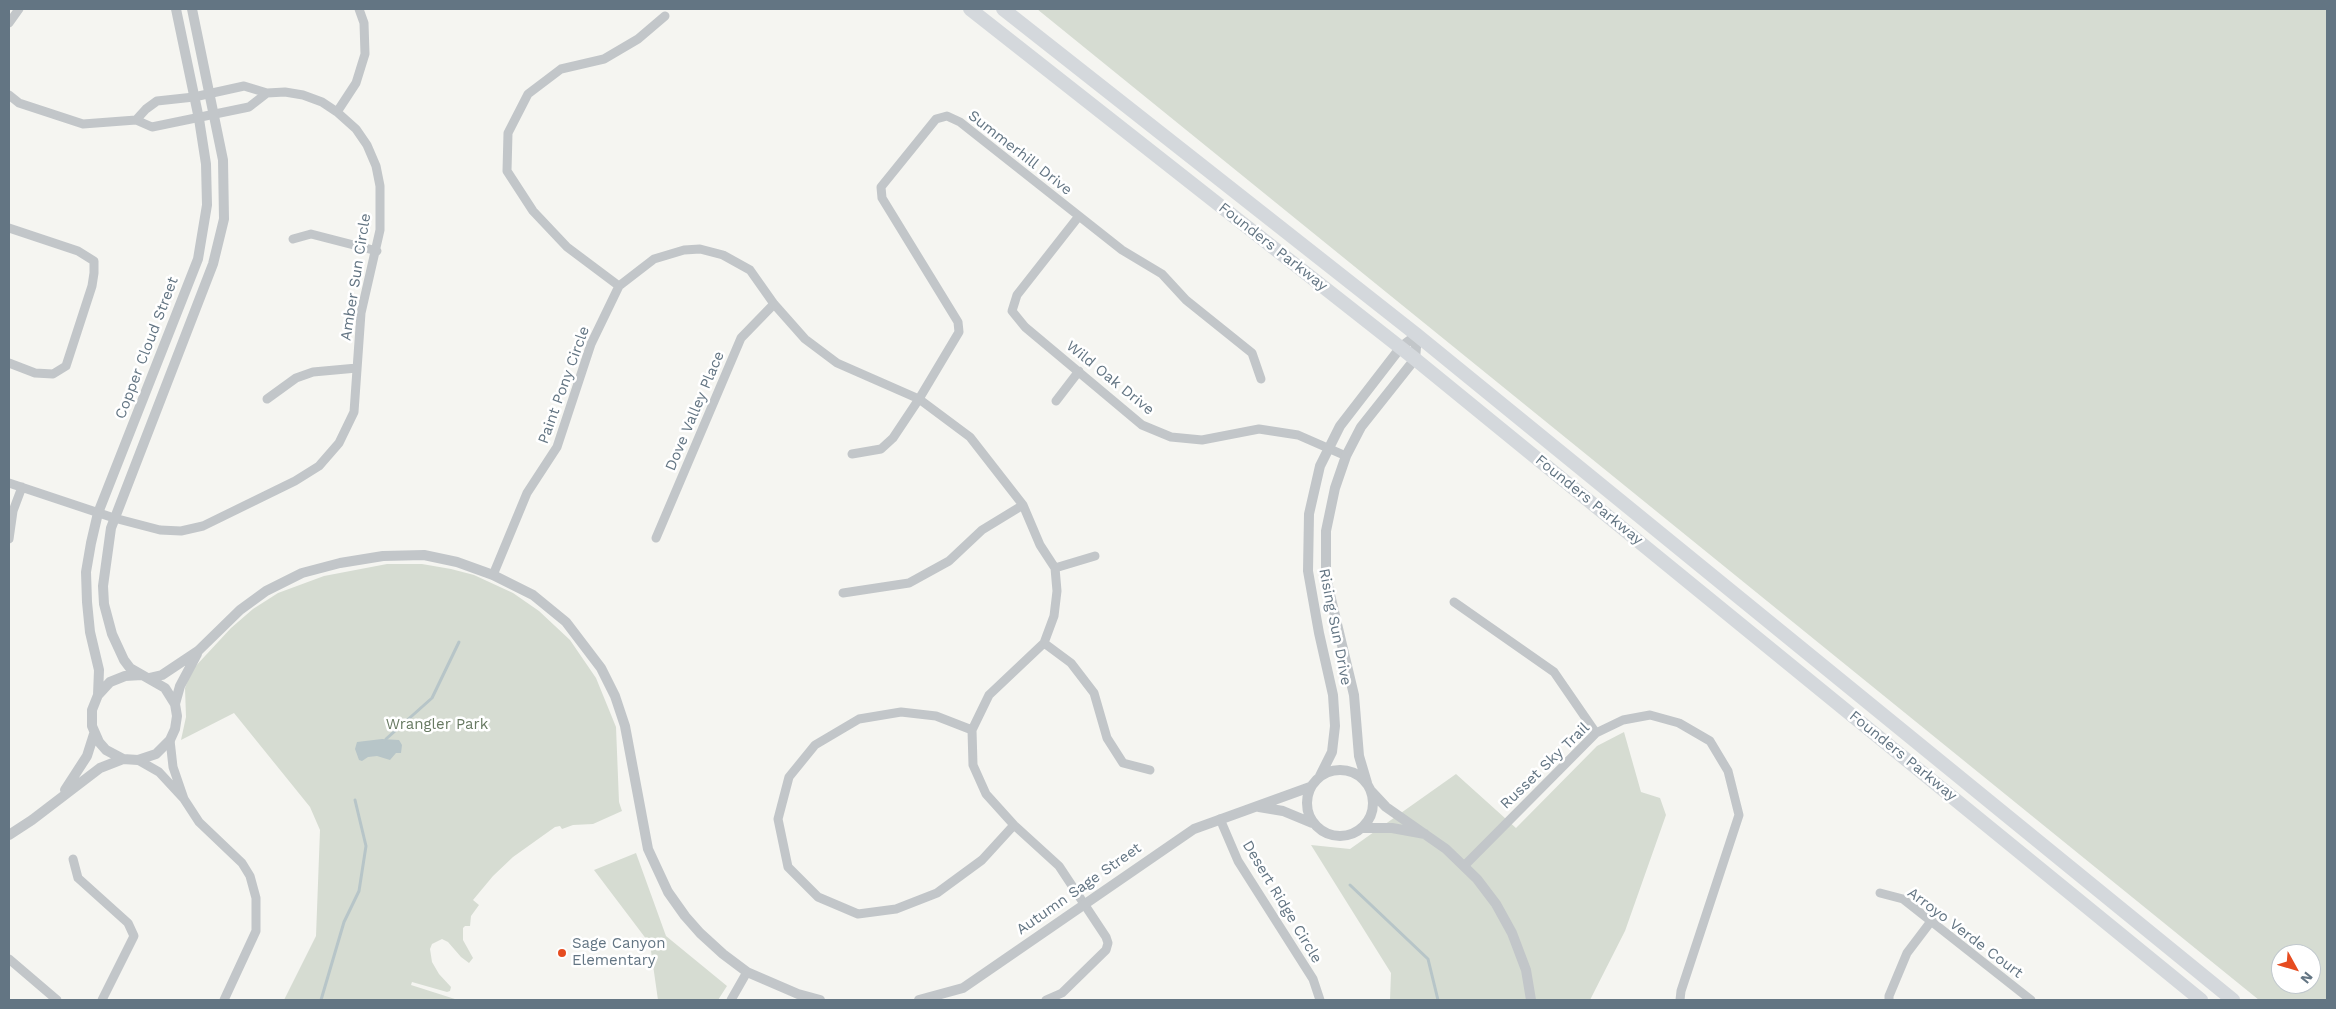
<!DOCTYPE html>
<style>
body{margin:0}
#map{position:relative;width:2336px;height:1009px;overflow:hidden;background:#f5f5f1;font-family:"Work Sans",sans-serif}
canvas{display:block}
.frame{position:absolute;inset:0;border:10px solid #637583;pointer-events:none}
.north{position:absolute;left:2271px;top:944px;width:50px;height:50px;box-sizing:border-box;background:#fff;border:1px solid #c1c8cd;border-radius:50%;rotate:129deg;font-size:14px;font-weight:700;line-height:20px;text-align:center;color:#637583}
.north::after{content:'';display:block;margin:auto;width:18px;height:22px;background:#e64c20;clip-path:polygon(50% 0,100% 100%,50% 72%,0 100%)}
</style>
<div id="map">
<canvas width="2336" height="1009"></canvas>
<div class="frame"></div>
<div class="north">N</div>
</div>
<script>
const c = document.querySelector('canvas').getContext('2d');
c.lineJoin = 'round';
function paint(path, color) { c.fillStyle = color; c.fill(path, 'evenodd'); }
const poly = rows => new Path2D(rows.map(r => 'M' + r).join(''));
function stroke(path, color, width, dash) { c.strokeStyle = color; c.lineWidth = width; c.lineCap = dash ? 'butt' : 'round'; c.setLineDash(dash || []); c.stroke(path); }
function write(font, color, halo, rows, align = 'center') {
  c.font = font + ' "Work Sans",sans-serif'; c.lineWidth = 5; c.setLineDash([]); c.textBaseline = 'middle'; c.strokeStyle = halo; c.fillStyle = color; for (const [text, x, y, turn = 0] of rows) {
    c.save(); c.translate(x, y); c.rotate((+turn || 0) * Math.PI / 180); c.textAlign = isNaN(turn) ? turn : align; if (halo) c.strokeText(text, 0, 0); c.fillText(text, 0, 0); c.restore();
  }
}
paint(poly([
 [1037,9,2327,9,2327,1000,2259,1000],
 [2281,954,2311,954,2311,984,2281,984],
 [387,564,422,564,451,569,474,575,513,593,539,611,570,640,596,678,616,727,619,802,622,811,593,824,573,825,562,829,560,826,555,827,513,857,493,876,473,900,479,905,471,916,470,926,465,926,463,928,463,940,473,958,469,963,461,957,448,942,442,939,432,944,430,949,432,962,439,974,451,987,450,991,447,992,412,982,411,985,458,1000,284,1000,316,936,320,830,310,807,234,713,181,740,186,717,185,688,192,670,231,628,253,609,278,593,324,576],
 [1624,732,1641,792,1660,798,1666,815,1625,931,1590,1000,1390,1000,1391,973,1311,845,1350,849,1456,774,1516,828,1597,746],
 [636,853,666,936,727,986,718,1000,658,1000,650,944,594,870]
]), '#d6dcd2');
paint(poly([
 [382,739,399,740,402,745,401,753,396,753,390,760,377,756,368,757,362,761,359,760,355,749,357,742]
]), '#b7c5c8');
stroke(poly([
 [386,739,432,698,459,642],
 [1350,885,1428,959,1438,1000],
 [321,1000,344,922,359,891,366,846,355,800]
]), '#b7c5c8', 3);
stroke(poly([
 [9,23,19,9],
 [9,95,19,103,83,124,136,120,152,127,249,107,267,93,244,86,194,97,157,101,146,109,136,120],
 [337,112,356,83,365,54,364,23,359,9],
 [1079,216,1017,295,1012,311,1025,327,1142,425,1171,437,1202,440,1259,429,1298,435,1346,456],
 [9,228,78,251,94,261,94,273,92,286,66,366,53,374,35,373,9,363],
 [293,239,311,234,377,251],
 [619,286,567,247,533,211,507,171,508,133,528,94,561,69,604,59,638,39,665,16],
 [267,399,296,378,313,372,357,368],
 [1056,401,1079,371],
 [852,454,881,449,893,438,919,399,959,332,958,322,882,198,881,187,936,119,947,116,960,122,1122,250,1162,274,1186,300,1252,353,1261,379],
 [9,483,114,518,160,530,181,531,203,526,295,481,319,466,339,443,354,412,361,313,380,230,380,186,376,166,367,145,356,129,337,112,322,102,303,95,285,92,267,93],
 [656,538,741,338,774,304],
 [9,539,13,511,22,487],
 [1055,568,1095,556],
 [493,575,527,493,557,447,591,344,619,286,654,259,684,250,700,249,723,255,750,270,774,304,805,339,837,363,919,399,970,437,1023,505,1040,545,1055,568,1057,591,1054,616,1044,643,989,695,972,730,973,765,986,794,1014,825,1059,866,1106,937,1108,943,1106,950,1062,993,1046,1000],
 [843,593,909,583,949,561,982,530,1023,505],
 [1454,602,1554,672,1596,733],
 [1044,643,1071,663,1094,693,1107,738,1123,763,1150,770],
 [972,730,936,716,901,712,859,719,815,745,789,777,778,819,788,867,818,897,858,914,896,909,937,893,982,860,1014,825],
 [138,760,159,772,184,799,173,767,170,740],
 [184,799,199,822,242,863,250,876,256,898,256,931,224,1000],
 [1220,819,1238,861,1313,979,1320,1000],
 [73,859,78,878,128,923,134,936,102,1000],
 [1465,865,1596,733,1623,720,1650,715,1679,723,1710,741,1728,771,1739,815,1681,991,1680,1000],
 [1880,893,1903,899,2031,1000],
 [9,959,57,1000],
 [731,1000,747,972],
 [1889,1000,1889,996,1907,953,1932,920]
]), '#c2c6c9', 9);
stroke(poly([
 [142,675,125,676,110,682,98,695,92,710,92,726,99,742,106,750,123,759,138,760,156,754,170,740,175,729,177,716,175,704,165,688,130,668,124,660,112,634,104,604,103,586,111,528,213,264,224,219,223,160,192,9],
 [149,678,162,675,198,651,240,610,266,591,302,573,340,563,383,556,424,555,457,562,493,575,533,595,566,622,601,668,615,696,625,726,648,849,668,892,685,916,700,933,723,954,747,972,798,994,820,1000],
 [98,695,99,670,90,632,87,602,86,572,91,543,98,513,198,259,207,205,206,164,199,119,176,9],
 [175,704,180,686,197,654],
 '1307 803a33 33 0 1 1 66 0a33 33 0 1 1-66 0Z',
 [1320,776,1332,752,1335,726,1333,695,1319,633,1308,571,1309,514,1320,466,1340,426,1401,347,1417,335],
 [1367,783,1359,756,1354,695,1326,578,1326,531,1335,488,1346,456,1361,427,1415,359,1417,335],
 [65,790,87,756,94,734],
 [1371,791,1386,807,1446,849,1477,879,1496,904,1512,933,1526,970,1531,1000],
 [1259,807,1283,811,1312,823],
 [1362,828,1392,828,1425,834],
 [9,835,32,820,100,768,123,759],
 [919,1000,963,988,1194,829,1310,787]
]), '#c2c6c9', 10);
stroke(poly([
 [970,9,1415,359,2201,1000],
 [1003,9,1417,335,2233,1000]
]), '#d4d8dc', 14);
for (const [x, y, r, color] of [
 [562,953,5,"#e64c20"]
]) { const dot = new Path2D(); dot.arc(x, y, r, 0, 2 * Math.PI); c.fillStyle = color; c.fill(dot); stroke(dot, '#fff', 2); }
write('15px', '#637583', '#fff', [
 ["Summerhill Drive",1020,153,38],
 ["Founders Parkway",1273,247,38],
 ["Amber Sun Circle",356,277,-81],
 ["Copper Cloud Street",147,348,-69],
 ["Wild Oak Drive",1110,378,39],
 ["Paint Pony Circle",564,385,-70],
 ["Dove Valley Place",695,411,-67],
 ["Founders Parkway",1589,500,39],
 ["Rising Sun Drive",1335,627,79],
 ["Founders Parkway",1903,756,39],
 ["Russet Sky Trail",1545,766,-44],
 ["Autumn Sage Street",1079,889,-35],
 ["Desert Ridge Circle",1282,902,59],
 ["Arroyo Verde Court",1965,933,37]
]);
write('15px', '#687a62', '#fff', [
 ["Wrangler Park",437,725]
]);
write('15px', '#637583', '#fff', [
 ["Sage Canyon",572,944],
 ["Elementary",572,961]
], 'left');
</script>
